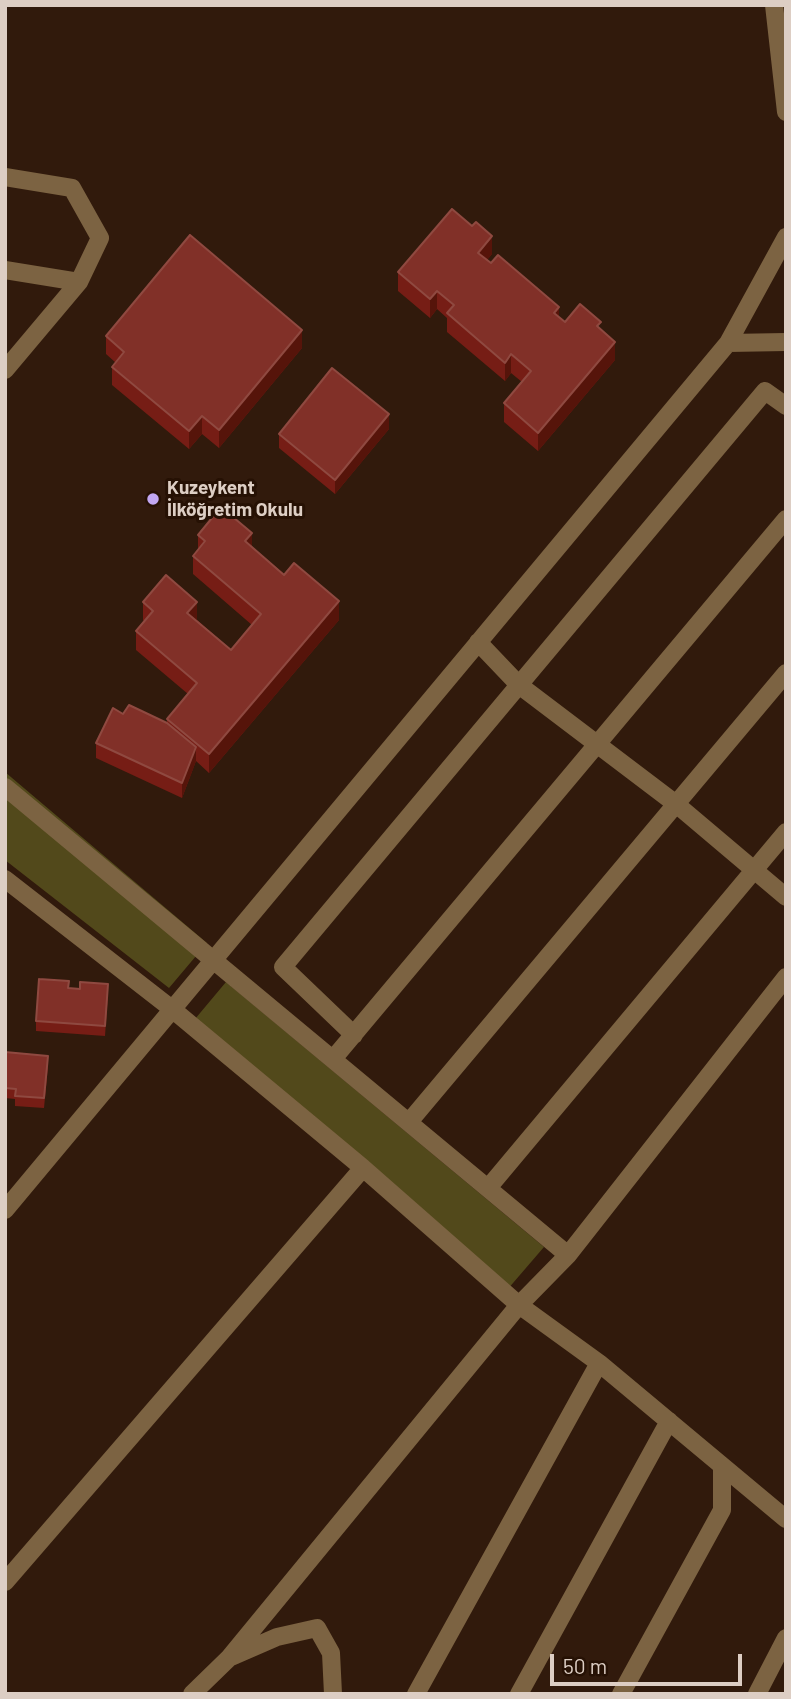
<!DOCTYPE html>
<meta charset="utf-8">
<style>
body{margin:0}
#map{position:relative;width:791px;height:1699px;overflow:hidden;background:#311a0c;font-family:Barlow,sans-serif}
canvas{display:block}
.frame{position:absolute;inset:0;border:7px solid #ddcec4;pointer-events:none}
.scale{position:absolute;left:550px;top:1654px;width:192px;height:32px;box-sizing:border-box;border:4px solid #ddcec4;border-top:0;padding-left:9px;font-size:21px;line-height:24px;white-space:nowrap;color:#ddcec4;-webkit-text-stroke:5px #261104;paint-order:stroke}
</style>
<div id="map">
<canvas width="791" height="1699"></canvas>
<div class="frame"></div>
<div class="scale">50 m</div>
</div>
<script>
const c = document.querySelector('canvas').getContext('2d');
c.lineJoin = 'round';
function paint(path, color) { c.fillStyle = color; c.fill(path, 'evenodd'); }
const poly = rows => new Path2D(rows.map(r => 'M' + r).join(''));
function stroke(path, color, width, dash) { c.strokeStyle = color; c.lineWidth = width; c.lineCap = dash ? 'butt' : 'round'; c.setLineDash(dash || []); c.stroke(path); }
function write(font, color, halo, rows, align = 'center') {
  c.font = font + ' Barlow,sans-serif'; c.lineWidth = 6; c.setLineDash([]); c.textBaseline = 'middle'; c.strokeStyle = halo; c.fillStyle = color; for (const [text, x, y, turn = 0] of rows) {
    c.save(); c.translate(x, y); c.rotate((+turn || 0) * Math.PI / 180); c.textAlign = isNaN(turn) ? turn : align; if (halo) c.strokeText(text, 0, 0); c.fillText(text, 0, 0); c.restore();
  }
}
paint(poly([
 [5,772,207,943,169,988,5,860],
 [226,982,544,1247,507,1290,190,1025]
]), '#52491b');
stroke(poly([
 [774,5,786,112],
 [5,177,72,188,100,238,79,282,5,370],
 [5,270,79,282],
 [728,343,786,342],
 [478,642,519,685,676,804,786,897],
 [5,787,568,1255],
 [5,879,172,1009,363,1168,519,1305,599,1363,786,1519],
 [354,1035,283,967,765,391,786,406],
 [333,1059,786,519],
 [409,1122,786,673],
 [488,1188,786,832],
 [5,1210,728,343,786,237],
 [5,1582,363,1168],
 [231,1657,277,1637,317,1628,331,1653,333,1694],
 [192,1694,229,1658,519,1305,568,1255,786,977],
 [416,1694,599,1363],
 [519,1694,669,1421],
 [621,1694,722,1510,722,1466],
 [757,1694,786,1638]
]), '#7c6342', 18);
paint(poly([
 [492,254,487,260,565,322,601,330,615,360,538,451,504,422,504,403,522,382,511,373,505,381,447,332,447,318,437,309,430,318,398,291,398,272],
 [106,336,302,348,219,448,202,434,189,449,112,385,112,367,116,363,106,354],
 [389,429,335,494,279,448,279,434],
 [198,535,252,547,339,620,209,773,196,761,182,798,96,758,96,743,123,714,167,723,167,719,188,694,136,650,136,631,144,621,143,620,143,602,197,620,231,650,252,625,193,574,193,556,198,550],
 [69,988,108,994,105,1036,36,1031,36,1021],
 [5,1052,48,1066,44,1108,15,1106,15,1099,5,1098]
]), '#761d15');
paint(poly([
 [492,236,492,254,478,271,478,253],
 [437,291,437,309,430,318,430,299],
 [559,307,559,325,554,313],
 [302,330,302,348,219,448,219,430],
 [615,342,615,360,538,451,538,433],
 [511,354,511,373,505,381,505,363],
 [389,414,389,429,335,494,335,480],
 [202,416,202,434,189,449,189,431],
 [252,533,252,552,245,541],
 [339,601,339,620,209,773,209,754],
 [197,602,197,620,187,631,187,613],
 [196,747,196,761,182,798,182,783]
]), '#56140a');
const building = poly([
 [452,209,472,226,476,222,492,236,478,253,491,263,498,255,559,307,554,313,565,322,580,304,601,322,597,326,615,342,538,433,504,403,531,371,511,354,505,363,447,313,454,305,437,291,430,299,398,272,452,209],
 [190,235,302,330,219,430,202,416,189,431,112,367,124,352,106,336,190,235],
 [332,368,389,414,335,480,279,434,332,368],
 [221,507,252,533,245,541,284,575,294,563,339,601,209,754,167,719,197,683,136,631,153,611,143,602,166,575,197,602,187,613,231,650,261,614,193,556,205,541,198,535,221,507],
 [129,705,167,723,196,747,182,783,96,743,113,708,123,714,129,705],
 [39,979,69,981,68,988,80,989,80,982,108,984,105,1026,36,1021,39,979],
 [5,1052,48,1056,44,1098,15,1096,16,1089,5,1088,5,1052]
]);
paint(building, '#813028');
stroke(building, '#8f4940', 2);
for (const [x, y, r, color] of [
 [153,499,7,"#c2a7f2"]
]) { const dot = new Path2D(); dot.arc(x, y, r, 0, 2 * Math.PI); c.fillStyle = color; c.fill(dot); stroke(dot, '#261104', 2.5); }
write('bold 19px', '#ddcec4', '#261104', [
 ["Kuzeykent",167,488],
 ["İlköğretim Okulu",167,510]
], 'left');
</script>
